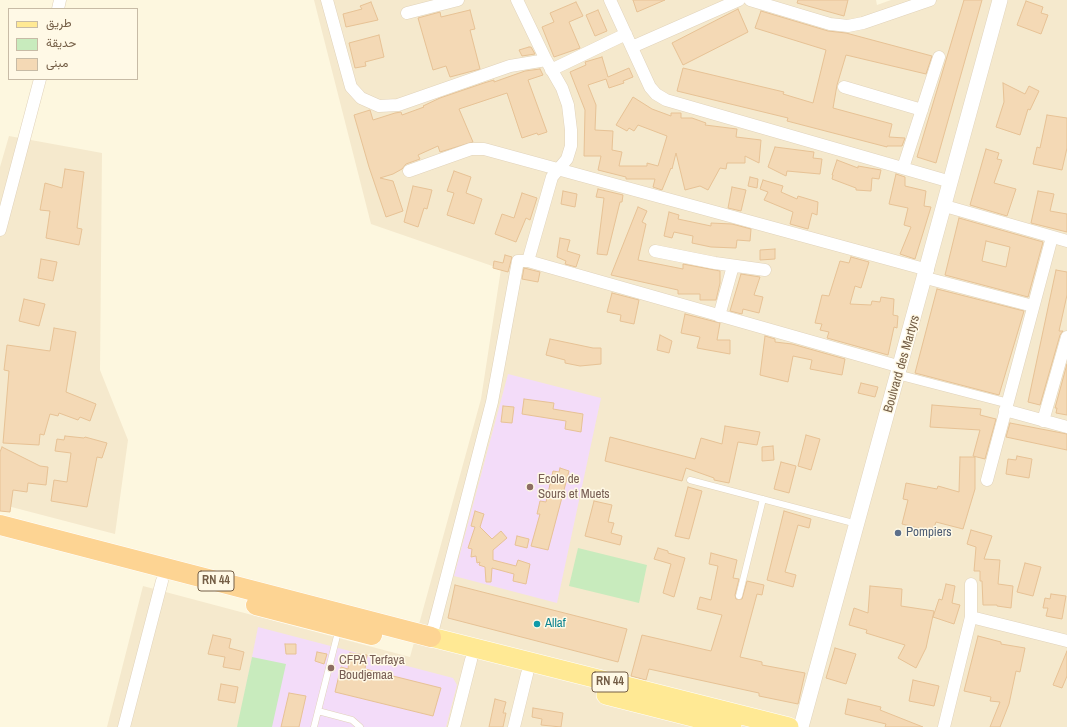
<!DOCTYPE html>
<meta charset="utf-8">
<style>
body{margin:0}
#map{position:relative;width:1067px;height:727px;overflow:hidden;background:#fdf7df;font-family:"Archivo Narrow",Vazirmatn,sans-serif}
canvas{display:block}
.legend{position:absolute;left:8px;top:8px;width:130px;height:72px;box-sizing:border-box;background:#fff9e6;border:1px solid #c7bba6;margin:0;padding:5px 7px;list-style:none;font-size:12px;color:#745e46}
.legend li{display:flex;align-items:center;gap:8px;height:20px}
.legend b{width:20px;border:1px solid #c7bba6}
</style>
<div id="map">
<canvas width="1067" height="727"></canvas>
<ul class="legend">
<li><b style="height:5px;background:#ffe994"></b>طريق</li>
<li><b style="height:11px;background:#c8ebbd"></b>حديقة</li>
<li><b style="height:11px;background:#f4d9b5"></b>مبنى</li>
</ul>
</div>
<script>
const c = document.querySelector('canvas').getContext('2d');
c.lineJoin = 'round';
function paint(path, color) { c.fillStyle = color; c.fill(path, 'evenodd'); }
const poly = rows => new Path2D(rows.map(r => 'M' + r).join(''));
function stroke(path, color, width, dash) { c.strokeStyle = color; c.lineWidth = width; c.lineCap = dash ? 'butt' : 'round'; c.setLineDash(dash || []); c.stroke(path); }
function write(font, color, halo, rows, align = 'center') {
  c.font = font + ' "Archivo Narrow",sans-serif'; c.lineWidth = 3; c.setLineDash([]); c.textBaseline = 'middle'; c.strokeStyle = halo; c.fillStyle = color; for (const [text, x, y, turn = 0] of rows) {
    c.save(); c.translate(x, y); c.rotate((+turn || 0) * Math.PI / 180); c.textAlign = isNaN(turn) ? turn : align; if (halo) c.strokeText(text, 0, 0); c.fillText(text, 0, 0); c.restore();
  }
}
paint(poly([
 [314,0,876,0,877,5,891,0,1067,0,1067,727,107,727,143,586,410,657,481,399,501,269,371,224],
 [9,136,102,153,100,370,128,440,115,534,0,504,0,167]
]), '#f5e9cd');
paint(poly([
 [508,374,601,398,557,603,454,576],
 [258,627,453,678,457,685,446,727,238,727]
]), '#f3dcf9');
paint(poly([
 [578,548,647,565,639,603,569,586],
 [252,657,286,664,272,727,237,727]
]), '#c8ebbd');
const building = poly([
 [633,0,665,0,637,12,633,0],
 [798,0,848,0,844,16,797,3,798,0],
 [964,0,982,0,936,163,917,157,964,0],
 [1026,1,1043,7,1041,13,1048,15,1041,34,1017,25,1026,1],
 [371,2,378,20,346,27,343,14,362,9,360,6,371,2],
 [576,2,583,16,569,22,580,48,554,57,542,27,554,22,550,13,576,2],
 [738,9,748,32,683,65,672,43,738,9],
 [470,10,475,29,470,30,480,69,450,77,446,66,433,70,418,18,440,12,441,17,470,10],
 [598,10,607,31,595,36,586,15,598,10],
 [761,11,828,31,846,33,932,56,926,74,846,55,837,85,833,108,892,124,889,137,905,138,902,146,887,146,887,147,787,121,788,118,677,91,683,68,784,92,783,94,813,103,826,50,755,28,761,11],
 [379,35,384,57,365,62,366,66,355,68,349,43,379,35],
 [529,47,531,47,535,54,522,56,519,50,529,47],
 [602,57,608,77,629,68,633,77,623,81,624,83,609,88,606,79,588,85,596,105,595,130,613,131,612,150,622,152,619,166,647,166,647,163,658,166,667,136,638,125,634,131,629,128,627,131,616,125,633,97,652,109,671,116,671,113,681,113,681,118,692,118,706,123,705,125,737,129,736,137,761,140,759,163,745,156,745,163,727,163,726,169,720,168,708,190,700,186,685,190,676,153,672,169,671,168,662,190,653,187,655,179,626,179,626,177,598,170,601,156,584,156,585,110,570,72,586,65,585,62,602,57],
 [540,69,543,75,528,80,547,132,538,135,537,133,522,138,507,93,459,109,473,142,440,152,438,146,418,155,420,159,406,164,402,169,393,174,380,178,393,181,403,211,386,217,369,167,354,115,370,110,373,120,395,113,401,112,402,115,424,107,423,106,440,98,484,83,494,80,494,82,525,71,540,69],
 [1003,83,1025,94,1029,86,1039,91,1030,110,1028,109,1020,135,996,127,1004,102,1003,83],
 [1047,115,1067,118,1067,148,1062,170,1033,164,1037,147,1040,148,1047,115],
 [775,147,814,152,813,158,822,159,820,174,787,171,786,176,768,167,775,147],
 [986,149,999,153,997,159,1002,160,994,183,1016,189,1007,216,970,205,986,149],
 [837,160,858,168,858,166,881,170,879,179,872,178,871,191,856,190,856,188,832,179,833,175,832,175,837,160],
 [65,169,84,172,77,228,82,229,79,245,46,238,50,211,40,210,45,183,62,188,65,169],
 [454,171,471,177,466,193,482,199,474,224,447,215,454,193,447,191,454,171],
 [896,174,905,177,905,186,926,191,924,206,931,207,915,259,900,254,911,227,904,225,908,208,889,204,896,174],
 [750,177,758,179,757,188,748,186,750,177],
 [763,180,783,186,781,192,797,199,798,196,818,202,817,215,812,213,808,229,790,224,793,212,764,200,768,192,760,189,763,180],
 [413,186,432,190,427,209,424,208,418,227,404,222,413,186],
 [732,187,746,190,741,211,728,208,732,187],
 [598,189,623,195,622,202,620,202,607,255,597,254,604,198,596,197,598,189],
 [563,191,577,194,575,207,561,204,563,191],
 [1038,191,1054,194,1050,211,1067,214,1067,232,1031,223,1038,191],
 [522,193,537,198,530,220,526,218,516,242,495,234,502,214,514,218,522,193],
 [638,207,647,211,642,222,646,224,638,260,683,269,683,264,720,271,720,283,716,300,700,300,700,294,678,294,678,290,611,275,638,207],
 [669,212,679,215,678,219,711,226,711,223,732,224,751,229,750,241,737,240,736,248,711,247,692,243,693,236,674,232,672,238,664,236,669,212],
 [959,218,1043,242,1028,297,945,275,959,218],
 [986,241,1010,247,1006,267,982,261,986,241],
 [560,238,570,240,567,251,580,255,576,267,565,264,566,261,557,257,560,238],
 [775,249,775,259,760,260,760,250,775,249],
 [505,255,512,257,508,272,493,268,494,261,503,263,505,255],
 [851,257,869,262,861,288,855,286,850,304,871,305,872,301,880,302,881,297,894,299,893,315,898,316,897,328,894,327,888,355,827,338,829,332,820,330,822,324,815,323,822,295,829,296,840,261,849,263,851,257],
 [41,259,57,262,53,281,38,278,41,259],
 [524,268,540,272,538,282,522,279,524,268],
 [1056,270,1067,272,1067,295,1059,331,1063,331,1060,335,1040,405,1028,402,1056,270],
 [741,274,760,277,754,295,763,297,759,313,743,309,742,314,730,311,741,274],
 [937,289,1024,311,999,395,915,373,937,289],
 [612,293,639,300,634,324,620,321,621,315,607,312,612,293],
 [24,299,45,304,39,326,19,321,24,299],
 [685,314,720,323,717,340,730,340,730,354,697,348,700,337,681,333,685,314],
 [54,328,76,332,66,392,96,404,90,421,80,417,78,420,59,413,58,416,50,414,44,435,40,434,39,445,3,443,9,371,4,370,7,345,50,351,54,328],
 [660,335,672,341,669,353,657,350,660,335],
 [765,336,775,339,775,342,792,344,845,359,842,375,810,369,812,360,793,356,788,382,760,375,765,336],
 [550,339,593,348,601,348,601,364,580,366,565,363,565,360,546,355,550,339],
 [1067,364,1067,415,1056,413,1057,408,1055,408,1067,364],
 [861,383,878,387,875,397,858,393,861,383],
 [524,399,554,403,553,409,583,414,581,432,565,429,566,421,522,414,524,399],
 [932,405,981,409,980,415,996,419,985,459,973,456,980,430,930,427,932,405],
 [503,406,514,407,512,423,501,422,503,406],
 [1010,423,1067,434,1067,450,1006,437,1010,423],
 [725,426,760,432,757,445,738,442,729,483,714,480,714,478,686,468,682,481,605,461,610,437,695,459,701,438,722,444,725,426],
 [806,435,820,439,811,470,798,466,806,435],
 [65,436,84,438,85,437,107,443,102,458,97,457,87,507,51,501,54,480,67,482,71,453,55,451,57,439,64,440,65,436],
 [773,446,774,460,762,461,762,447,773,446],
 [2,447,40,466,48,467,46,485,28,483,27,492,13,490,10,512,0,511,0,452,2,447],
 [1017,456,1032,459,1029,478,1006,474,1008,459,1016,460,1017,456],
 [960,457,975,457,975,489,963,529,936,522,933,530,927,529,927,530,902,524,908,500,903,499,906,483,937,489,938,486,959,492,960,457],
 [781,462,796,466,789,493,774,489,781,462],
 [560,468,569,471,548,550,531,546,540,514,537,514,540,501,546,502,553,471,559,472,560,468],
 [688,487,702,491,689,539,675,536,688,487],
 [594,501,612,505,608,522,614,523,611,533,622,536,620,545,585,536,594,501],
 [475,511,484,514,480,527,492,539,501,531,507,538,493,550,493,560,516,566,518,560,530,564,526,584,513,581,514,574,492,568,491,582,486,582,485,567,479,565,480,562,477,563,476,556,471,557,472,549,468,548,475,527,471,526,475,511],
 [784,511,811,519,809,528,798,525,785,572,796,575,793,587,767,580,784,511],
 [971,530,992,536,984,559,1000,560,998,584,1013,586,1011,608,997,606,997,605,983,605,982,581,980,581,980,571,974,571,976,547,967,544,971,530],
 [517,536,529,539,527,548,515,545,517,536],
 [658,548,668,551,668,553,685,558,674,597,663,593,671,564,654,559,658,548],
 [711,553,737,560,733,578,739,579,735,595,736,599,742,599,747,581,764,585,762,595,757,594,740,657,762,662,762,665,805,673,798,704,759,696,759,693,649,669,646,680,631,676,642,635,711,651,722,615,697,609,700,597,711,600,718,566,709,564,711,553],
 [1025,563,1041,567,1033,596,1017,592,1025,563],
 [946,584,955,586,952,603,960,605,954,624,933,617,939,599,942,600,946,584],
 [455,585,627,629,618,662,448,618,455,585],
 [870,586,902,589,901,606,934,611,926,648,916,668,898,658,905,645,866,633,867,630,849,625,854,608,868,613,870,586],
 [1051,594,1066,596,1062,619,1046,616,1048,608,1043,608,1045,598,1050,599,1051,594],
 [213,635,231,639,229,648,244,652,240,670,223,667,225,657,208,654,213,635],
 [978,636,1001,642,1001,644,1025,648,1020,672,1016,671,1009,704,1000,727,990,727,1000,702,990,701,991,697,964,691,978,636],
 [285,644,296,644,296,654,286,654,285,644],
 [835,648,856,654,846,684,826,678,835,648],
 [1067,651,1067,676,1062,688,1053,685,1067,651],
 [317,652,327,654,324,664,315,661,317,652],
 [350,653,367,655,365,669,441,688,433,716,335,692,341,667,348,669,350,653],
 [913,680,939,686,934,706,909,701,913,680],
 [221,684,238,687,235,703,218,700,221,684],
 [289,693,306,696,299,727,281,727,289,693],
 [495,699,506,702,503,713,506,713,503,727,489,727,495,699],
 [848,699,881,707,880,710,923,727,885,727,886,724,845,714,848,699],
 [533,708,563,713,561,727,541,725,542,719,532,717,533,708]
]);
paint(building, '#f4d9b5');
stroke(building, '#e7c295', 1);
const service = poly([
 [690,480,857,524],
 [739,596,763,499],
 [318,711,352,720,360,727],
 [314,727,339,628]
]);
const pedestrian = poly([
 [899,375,1007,403]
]);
const minor = poly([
 [327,0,351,87,361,98,379,106,398,105,510,66,546,60],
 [517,0,546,60,562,88,568,105,571,130,571,146,567,159,552,177,528,261],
 [610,0,650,87,656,94,666,100,951,182],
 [750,0,830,24,848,26,863,23,930,0],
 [58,9,60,0],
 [407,13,458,0],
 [632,47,739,0],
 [551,70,626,34],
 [844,87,922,110],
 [903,168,939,57],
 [409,171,471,149,484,149,928,270],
 [945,206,1067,241],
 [0,230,40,79],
 [655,251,715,263,765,270],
 [926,278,1033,306],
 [719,316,733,266],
 [1005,410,1067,427],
 [1043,421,1067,337],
 [987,480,1052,237],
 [971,617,1067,641],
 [431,637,492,402,518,261,528,261,901,367],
 [124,727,162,581],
 [454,727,471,660],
 [514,727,527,674],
 [944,727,971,617,971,584]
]);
const tertiary = poly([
 [801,727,1000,0]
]);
const primary = poly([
 [431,637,789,727],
 [606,695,732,727]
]);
const trunk = poly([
 [0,525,431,637],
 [256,605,372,635]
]);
stroke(service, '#e1d3bb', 7);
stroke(pedestrian, '#e1d3bb', 10);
stroke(minor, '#e1d3bb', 13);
stroke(tertiary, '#e1d3bb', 16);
stroke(primary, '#fff', 20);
stroke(trunk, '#fff', 21);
stroke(service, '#fff', 6);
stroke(pedestrian, '#fff', 9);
stroke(minor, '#fff', 12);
stroke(tertiary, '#fff', 15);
stroke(primary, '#ffe994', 19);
stroke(trunk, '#fdd493', 20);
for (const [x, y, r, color] of [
 [530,487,4,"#8d6e63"],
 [898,533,4,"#5c6f8a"],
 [537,624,4,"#0f9aa8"],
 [331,668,4,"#8d6e63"]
]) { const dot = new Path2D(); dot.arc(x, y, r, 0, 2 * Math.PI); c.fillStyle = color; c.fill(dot); stroke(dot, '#fff9e6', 1.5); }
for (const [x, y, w] of [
 [216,581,36],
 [610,682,36]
]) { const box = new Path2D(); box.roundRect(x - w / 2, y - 10, w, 20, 3); c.fillStyle = '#fff9e6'; c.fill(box); stroke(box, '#745e46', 1); }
write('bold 12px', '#745e46', null, [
 ["RN 44",216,581],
 ["RN 44",610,682]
]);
write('13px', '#745e46', '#fff9e6', [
 ["Boulvard des Martyrs",902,364,-74]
]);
write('13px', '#785e54', '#fff9e6', [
 ["Ecole de",538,480],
 ["Sours et Muets",538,495],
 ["CFPA Terfaya",339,661],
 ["Boudjemaa",339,676]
], 'left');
write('13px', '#4e5e75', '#fff9e6', [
 ["Pompiers",906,533]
], 'left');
write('13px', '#0d838f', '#fff9e6', [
 ["Allaf",545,624]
], 'left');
</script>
